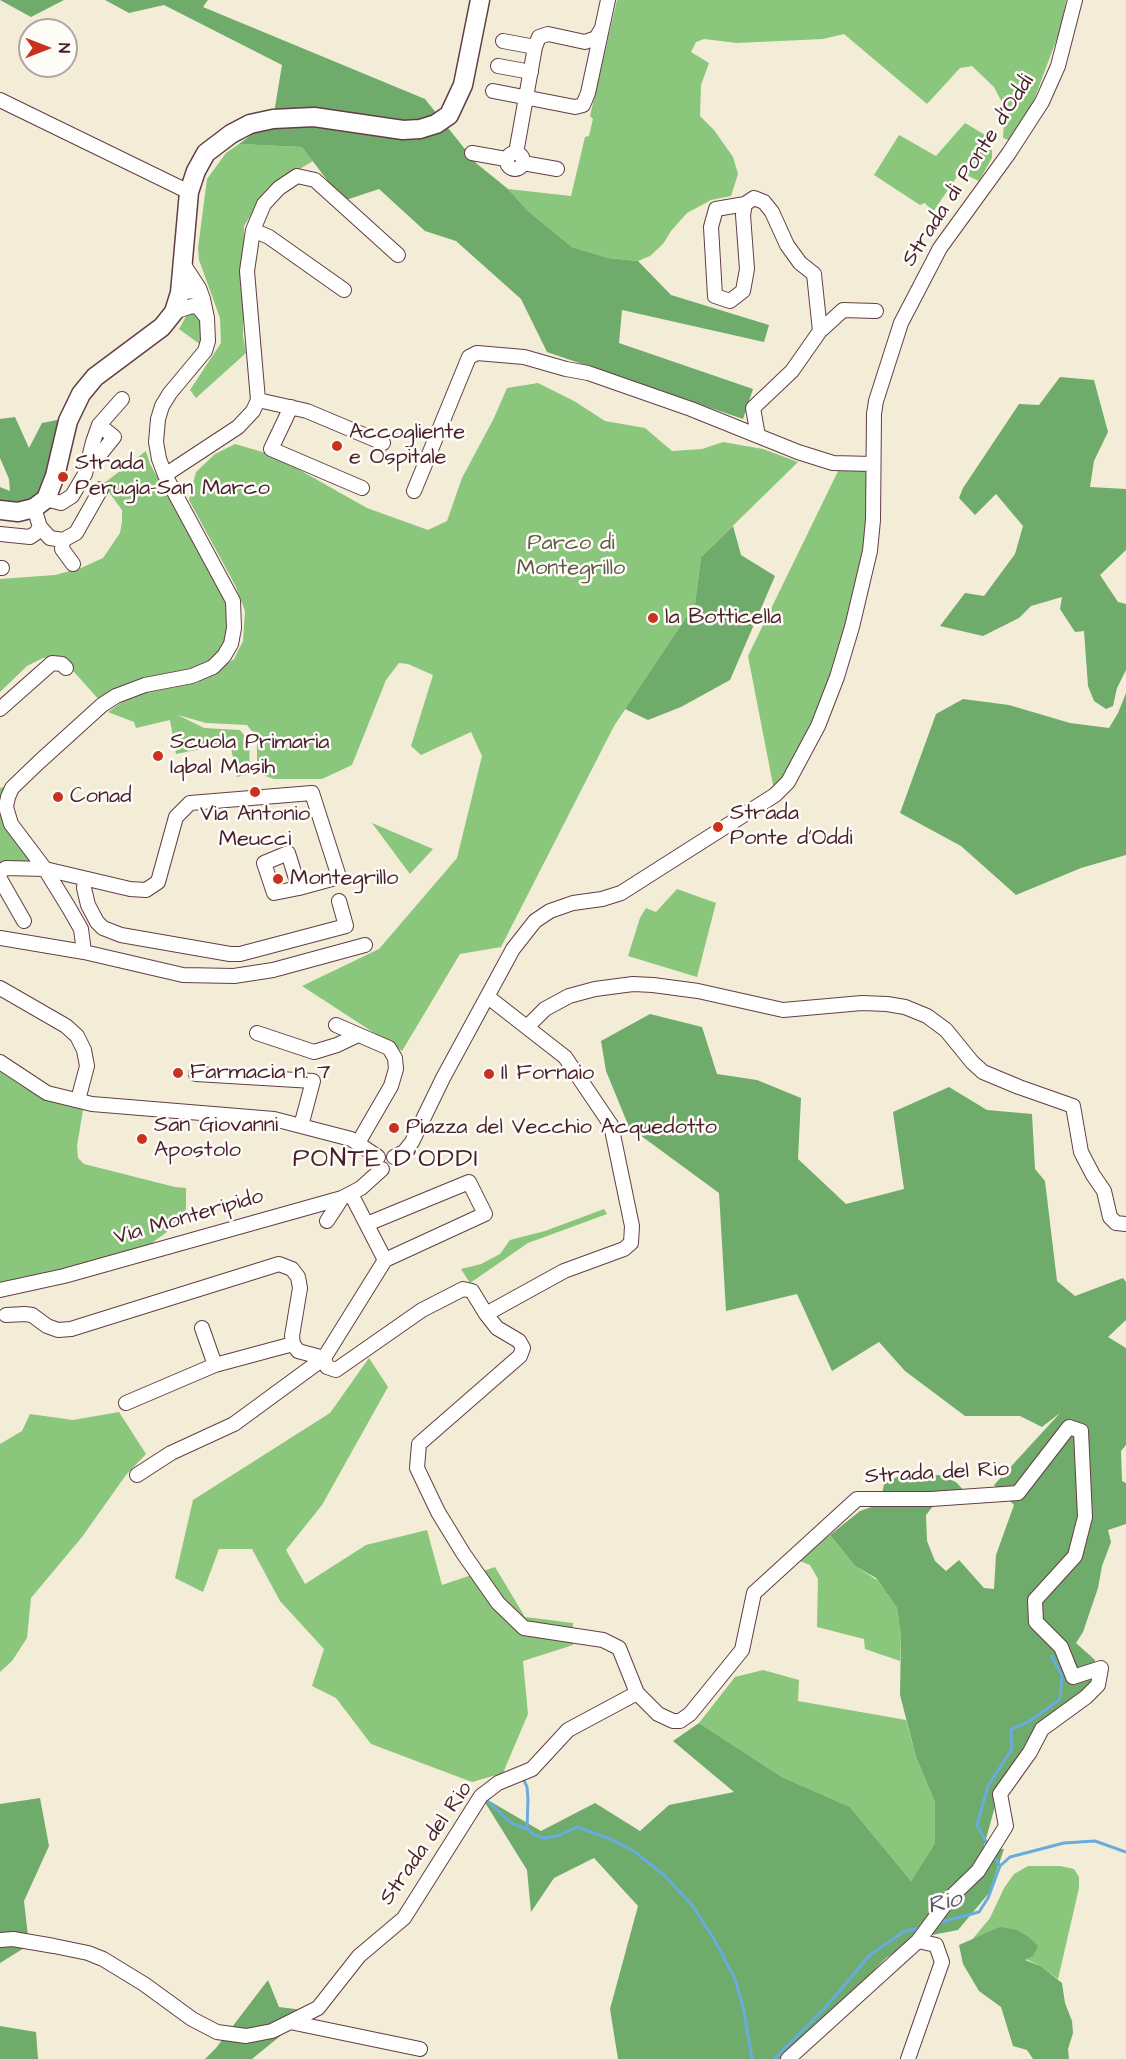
<!DOCTYPE html>
<style>
body{margin:0}
#map{position:relative;width:1126px;height:2059px;overflow:hidden;background:#f3edd7;font-family:"Architects Daughter",sans-serif}
canvas{display:block}
.north{position:absolute;left:18px;top:18px;width:60px;height:60px;box-sizing:border-box;background:#fdfcf7;border:2px solid #b5a4a5;border-radius:50%;rotate:90deg;font-size:16px;font-weight:700;line-height:24px;text-align:center;color:#4a1f2b}
.north::after{content:'';display:block;margin:auto;width:21px;height:27px;background:#c8321e;clip-path:polygon(50% 0,100% 100%,50% 72%,0 100%)}
</style>
<div id="map">
<canvas width="1126" height="2059"></canvas>
<div class="north">N</div>
</div>
<script>
const c = document.querySelector('canvas').getContext('2d');
c.lineJoin = 'round';
function paint(path, color) { c.fillStyle = color; c.fill(path, 'evenodd'); }
const poly = rows => new Path2D(rows.map(r => 'M' + r).join(''));
function stroke(path, color, width, dash) { c.strokeStyle = color; c.lineWidth = width; c.lineCap = dash ? 'butt' : 'round'; c.setLineDash(dash || []); c.stroke(path); }
function write(font, color, halo, rows, align = 'center') {
  c.font = font + ' "Architects Daughter",sans-serif'; c.lineWidth = 5; c.setLineDash([]); c.textBaseline = 'middle'; c.strokeStyle = halo; c.fillStyle = color; for (const [text, x, y, turn = 0] of rows) {
    c.save(); c.translate(x, y); c.rotate((+turn || 0) * Math.PI / 180); c.textAlign = isNaN(turn) ? turn : align; if (halo) c.strokeText(text, 0, 0); c.fillText(text, 0, 0); c.restore();
  }
}
paint(poly([
 [617,0,1066,0,1062,25,1032,105,1011,141,1003,138,1005,108,994,87,972,66,960,68,927,104,844,34,823,39,737,43,704,39,696,42,691,52,709,63,701,85,700,116,714,130,733,157,738,174,731,196,711,200,687,213,671,231,663,244,650,256,638,261,608,258,572,247,528,211,508,189,571,196,585,137,589,136,593,119,590,116],
 [965,123,992,139,992,158,979,181,960,172,933,212,925,203,920,205,874,175,899,135,936,156],
 [239,144,302,147,313,161,268,188,244,226,243,336,246,353,196,398,190,390,221,343,220,318,199,260,198,248,207,179,226,153],
 [189,311,197,312,203,320,201,345,179,329],
 [538,383,574,401,605,421,645,428,672,451,702,449,723,442,763,449,798,462,701,557,695,604,614,726,501,947,460,954,402,1051,302,986,379,949,457,858,482,756,471,732,421,755,411,746,433,675,408,664,399,663,386,680,352,765,322,779,274,779,257,773,257,738,247,725,206,723,178,715,204,728,240,730,249,742,250,774,237,777,230,743,176,754,170,720,136,728,134,722,108,712,132,695,197,683,234,659,243,641,245,611,235,585,189,500,196,472,215,454,235,444,273,455,367,508,428,530,447,521,462,478,494,418,507,388],
 [146,451,150,464,227,602,228,640,208,665,178,676,147,678,129,683,101,702,65,662,54,657,43,658,27,666,0,692,0,579,55,575,81,568,103,558,120,533,122,522,122,510,103,484],
 [842,463,872,464,873,520,837,677,775,795,748,656],
 [8,786,2,801,1,816,31,861,0,865,0,788],
 [372,823,433,849,410,874],
 [677,889,716,903,697,977,628,956,640,918,646,908,656,912],
 [0,1062,47,1093,83,1110,77,1146,78,1158,84,1164,175,1187,186,1188,186,1218,134,1256,0,1290],
 [604,1209,607,1214,528,1243,470,1283,461,1269,481,1264,500,1254,510,1240,545,1231],
 [369,1358,388,1387,322,1505,286,1550,305,1584,366,1545,427,1530,442,1585,495,1567,525,1617,573,1623,573,1645,523,1661,528,1714,503,1773,472,1782,371,1744,336,1698,312,1686,324,1649,280,1601,252,1549,219,1549,203,1592,175,1578,193,1500,330,1413],
 [119,1412,146,1454,126,1475,82,1537,31,1598,27,1638,12,1661,0,1672,0,1444,22,1431,30,1414,73,1420],
 [830,1535,855,1566,877,1580,897,1608,901,1636,900,1661,865,1649,864,1639,817,1627,818,1579,810,1565,797,1560],
 [763,1670,799,1680,798,1701,906,1720,916,1757,935,1802,935,1843,911,1881,850,1807,782,1777,699,1723,735,1677],
 [1028,1866,1060,1866,1074,1869,1079,1877,1079,1888,1058,1979,1041,1966,980,1938,971,1941,990,1918,1004,1888,1014,1874]
]), '#8ac67b');
paint(poly([
 [0,0,64,0,31,17],
 [105,0,208,0,203,7,425,99,476,163,508,189,528,211,572,247,608,258,638,261,671,295,769,325,764,342,622,310,619,343,753,389,743,419,547,352,521,299,456,241,425,231,379,189,343,201,302,147,239,144,273,119,282,65,164,5,129,13],
 [1060,377,1094,380,1108,432,1094,461,1090,487,1126,489,1126,550,1100,575,1118,602,1126,604,1126,670,1117,688,1113,706,1106,709,1094,701,1088,686,1084,631,1075,632,1060,609,1062,597,1031,606,1019,618,983,636,940,626,965,593,984,596,1015,554,1023,526,996,494,975,515,959,498,963,488,1019,404,1039,405],
 [15,417,29,448,42,423,62,419,48,481,33,498,21,502,0,501,0,487,10,491,9,479,0,458,0,419],
 [733,526,741,555,775,576,730,680,681,707,648,720,625,709,695,604,701,557],
 [1126,693,1126,855,1081,868,1016,895,961,846,900,813,936,714,963,699,1009,705,1070,723,1109,728,1118,713],
 [650,1014,702,1027,717,1074,757,1080,801,1098,798,1159,846,1204,904,1189,893,1112,949,1087,987,1110,1032,1114,1035,1169,1045,1181,1057,1281,1075,1296,1123,1278,1126,1282,1126,1320,1108,1337,1126,1348,1126,1445,1121,1451,1122,1481,1126,1483,1126,1524,1108,1530,1111,1542,1102,1566,1098,1588,1083,1632,1076,1643,1095,1660,1095,1681,1074,1701,1000,1788,983,1850,1004,1849,989,1893,958,1930,916,1938,886,1958,808,2037,782,2059,618,2059,610,2009,638,1906,594,1858,554,1878,531,1912,527,1870,481,1796,541,1831,595,1803,640,1831,669,1805,734,1792,673,1741,699,1723,782,1777,850,1807,911,1881,935,1843,935,1802,916,1757,900,1695,901,1636,897,1608,876,1578,855,1566,830,1535,860,1511,880,1504,884,1484,899,1476,944,1475,957,1483,965,1492,944,1492,926,1515,927,1541,935,1561,946,1571,959,1560,984,1588,994,1589,996,1555,1014,1505,994,1485,1060,1413,1042,1427,1020,1416,965,1416,905,1371,879,1342,832,1371,797,1294,726,1311,719,1193,629,1127,606,1071,601,1041],
 [40,1798,49,1846,24,1901,29,1945,0,1963,0,1804],
 [1000,1927,1017,1930,1030,1938,1038,1946,1033,1956,1025,1960,1041,1966,1062,1983,1065,2003,1072,2021,1073,2033,1068,2049,1069,2059,1033,2059,1027,2050,1013,2046,1001,2007,979,1991,963,1964,959,1945],
 [268,1980,279,2007,311,2011,252,2059,205,2059,216,2048],
 [0,2026,36,2032,38,2059,0,2059]
]), '#6fab6b');
stroke(poly([
 [523,1778,527,1787,528,1799,527,1829],
 [485,1799,511,1823,527,1829,534,1835,545,1838,560,1835,577,1827,613,1840,635,1852,665,1876,692,1905,714,1939,735,1979,744,2011,752,2059],
 [988,1845,977,1825,988,1786,1012,1749,1011,1729,1030,1721,1060,1699,1062,1675,1051,1656],
 [1000,1866,1010,1857,1064,1843,1095,1841,1126,1852],
 [938,1923,979,1912,988,1898,1000,1866,993,1854],
 [774,2059,824,2009,870,1955,903,1932,923,1927]
]), '#67acdd', 3);
const minor = poly([
 [503,41,535,47],
 [498,66,531,72],
 [493,91,575,107,583,105,588,93,608,0],
 [0,100,189,192],
 '507 161a8 8 0 1 1 16 0a8 8 0 1 1-16 0Z',
 [472,153,506,159],
 [516,153,535,47,539,37,548,34,585,42,596,38,601,30],
 [523,163,557,169],
 [745,204,716,209,711,227,715,296,730,301,743,291,747,269,743,215,745,204,754,198,764,202,772,212,787,245,800,263,814,274,820,331],
 [253,230,269,237,344,290],
 [184,265,199,288,203,299],
 [174,312,192,306,198,307,207,318],
 [258,400,247,271,253,230,264,204,279,188,297,176,315,180,398,255],
 [291,407,271,449,362,488],
 [99,425,114,437,102,452],
 [758,436,753,408,792,371,820,331,843,310,876,311],
 [165,475,238,427,253,411,258,400,307,411,383,443],
 [414,491,469,357,477,353,524,357,566,369,588,373,691,409,798,452,833,463,872,464],
 [46,499,61,503,72,496,85,474,93,442,99,425,122,399],
 [34,508,40,527,50,538,63,540,76,533,101,489],
 [0,534,30,537,36,533,40,527],
 [63,540,62,549,73,564],
 [0,568,2,568],
 [0,709,52,663,62,664,66,668],
 [0,874,1,871,6,868,45,869,130,889,146,890,158,882,176,817,190,803,312,793,339,877,299,888,274,893,264,863,288,853,299,888],
 [0,879,24,921],
 [85,879,84,888,88,905,97,922,103,928,121,935,230,954,240,954,346,926,339,901],
 [0,938,84,952,183,975,234,976,273,970,365,945],
 [84,952,81,929,69,908,45,869,11,824,6,807,8,797,12,788,39,762,102,705,116,696,145,685,192,676,213,667,224,656,231,644,234,628,233,601,165,475,159,459,156,442,158,419,162,406,170,393,205,351,208,341,207,318,203,299,198,293,191,291,180,293],
 [0,988,66,1026,77,1036,84,1050,87,1066,78,1100],
 [336,1025,389,1048,395,1058,396,1069,391,1086,358,1143],
 [527,1027,545,1009,569,996,595,989,633,984,653,985,698,991,783,1010,862,1003,887,1004,905,1007,927,1016,946,1030,972,1062,983,1072,1019,1087,1073,1106,1081,1152,1093,1175,1104,1191,1110,1217,1116,1223,1126,1224],
 [257,1033,314,1052,337,1045,358,1035],
 [0,1062,47,1093,92,1104,274,1119,351,1139,378,1157],
 [196,1074,313,1081,301,1126],
 [394,1157,404,1152,412,1142,443,1078,513,949,535,921,550,911,573,903,602,899,621,893,775,795,788,782,818,726,837,677,852,627,870,551,873,520,874,414,876,401,901,323,940,248,1009,153,1042,102,1058,66,1075,0],
 [351,1194,385,1260,324,1358,327,1367,336,1370,422,1310,463,1289,472,1291,486,1314,564,1271,624,1249,631,1243,632,1226,611,1125,565,1057,488,997],
 [327,1221,342,1198],
 [367,1224,469,1182,485,1214,385,1260],
 [0,1290,64,1276,342,1198,361,1188,382,1169],
 [486,1314,497,1328,519,1341,523,1348,520,1356,419,1444,417,1468,438,1512,463,1553,498,1603,524,1628,603,1640,619,1648,637,1693,658,1714,673,1721,680,1721,690,1714,742,1650,754,1593,857,1499,931,1499,1018,1493,1069,1427,1081,1431,1085,1517,1075,1556,1035,1600,1036,1622,1061,1647,1073,1677,1101,1668,1098,1685,1086,1697,1042,1729,1030,1752,1000,1794,1006,1826,978,1871,949,1899,918,1941],
 [6,1315,25,1314,32,1315,47,1326,58,1330,71,1329,279,1264,292,1269,298,1277,300,1288,292,1336,293,1344,298,1351,324,1358],
 [202,1328,215,1365],
 [126,1403,215,1365,293,1344],
 [137,1475,171,1453,234,1424,324,1358],
 [0,1940,13,1939,54,1946,88,1953,103,1959,144,1984,192,2019,217,2032,246,2036,272,2031,318,2008,359,1956,404,1918,481,1796,498,1783,532,1769,568,1730,637,1693],
 [290,2022,420,2049],
 [788,2059,918,1941,936,1945,942,1962,908,2059]
]);
const major = poly([
 [0,510,18,512,34,508,46,499,55,476,68,421,81,394,95,377,162,327,174,312,180,293,189,192,196,171,206,153,231,134,250,124,273,119,314,117,403,130,420,129,436,124,449,115,463,85,480,0]
]);
stroke(minor, '#633e45', 16);
stroke(major, '#633e45', 21);
stroke(minor, '#fff', 14);
stroke(major, '#fff', 18);
for (const [x, y, r, color] of [
 [337,446,6,"#c8321e"],
 [63,477,6,"#c8321e"],
 [653,618,6,"#c8321e"],
 [158,756,6,"#c8321e"],
 [255,792,6,"#c8321e"],
 [58,797,6,"#c8321e"],
 [718,827,6,"#c8321e"],
 [278,879,6,"#c8321e"],
 [178,1073,6,"#c8321e"],
 [489,1074,6,"#c8321e"],
 [394,1128,6,"#c8321e"],
 [142,1139,6,"#c8321e"]
]) { const dot = new Path2D(); dot.arc(x, y, r, 0, 2 * Math.PI); c.fillStyle = color; c.fill(dot); stroke(dot, '#fdfcf7', 2); }
write('22px', '#4a1f2b', '#fdfcf7', [
 ["Strada di Ponte d'Oddi",969,171,-57],
 ["Via Monteripido",189,1218,-16],
 ["Strada del Rio",937,1474,-3],
 ["Strada del Rio",427,1844,-55]
]);
write('22px', '#4a1f2b', '#fdfcf7', [
 ["Accogliente",349,433],
 ["e Ospitale",349,458],
 ["Strada",75,464],
 ["Perugia-San Marco",75,489],
 ["la Botticella",665,618],
 ["Scuola Primaria",170,743],
 ["Iqbal Masih",170,768],
 ["Conad",70,797],
 ["Strada",730,814],
 ["Ponte d'Oddi",730,839],
 ["Via Antonio",255,815,"center"],
 ["Meucci",255,840,"center"],
 ["Montegrillo",290,879],
 ["Farmacia n. 7",190,1073],
 ["Il Fornaio",501,1074],
 ["San Giovanni",154,1126],
 ["Apostolo",154,1151],
 ["Piazza del Vecchio Acquedotto",406,1128]
], 'left');
write('22px', '#605947', '#fdfcf7', [
 ["Parco di",571,544],
 ["Montegrillo",571,569]
]);
write('italic 24px', '#565772', '#fdfcf7', [
 ["Rio",945,1904,-15]
]);
c.letterSpacing = '1.5px';
write('26px', '#4a1f2b', '#fdfcf7', [
 ["PONTE D'ODDI",386,1161]
]);
c.letterSpacing = '0px';
</script>
